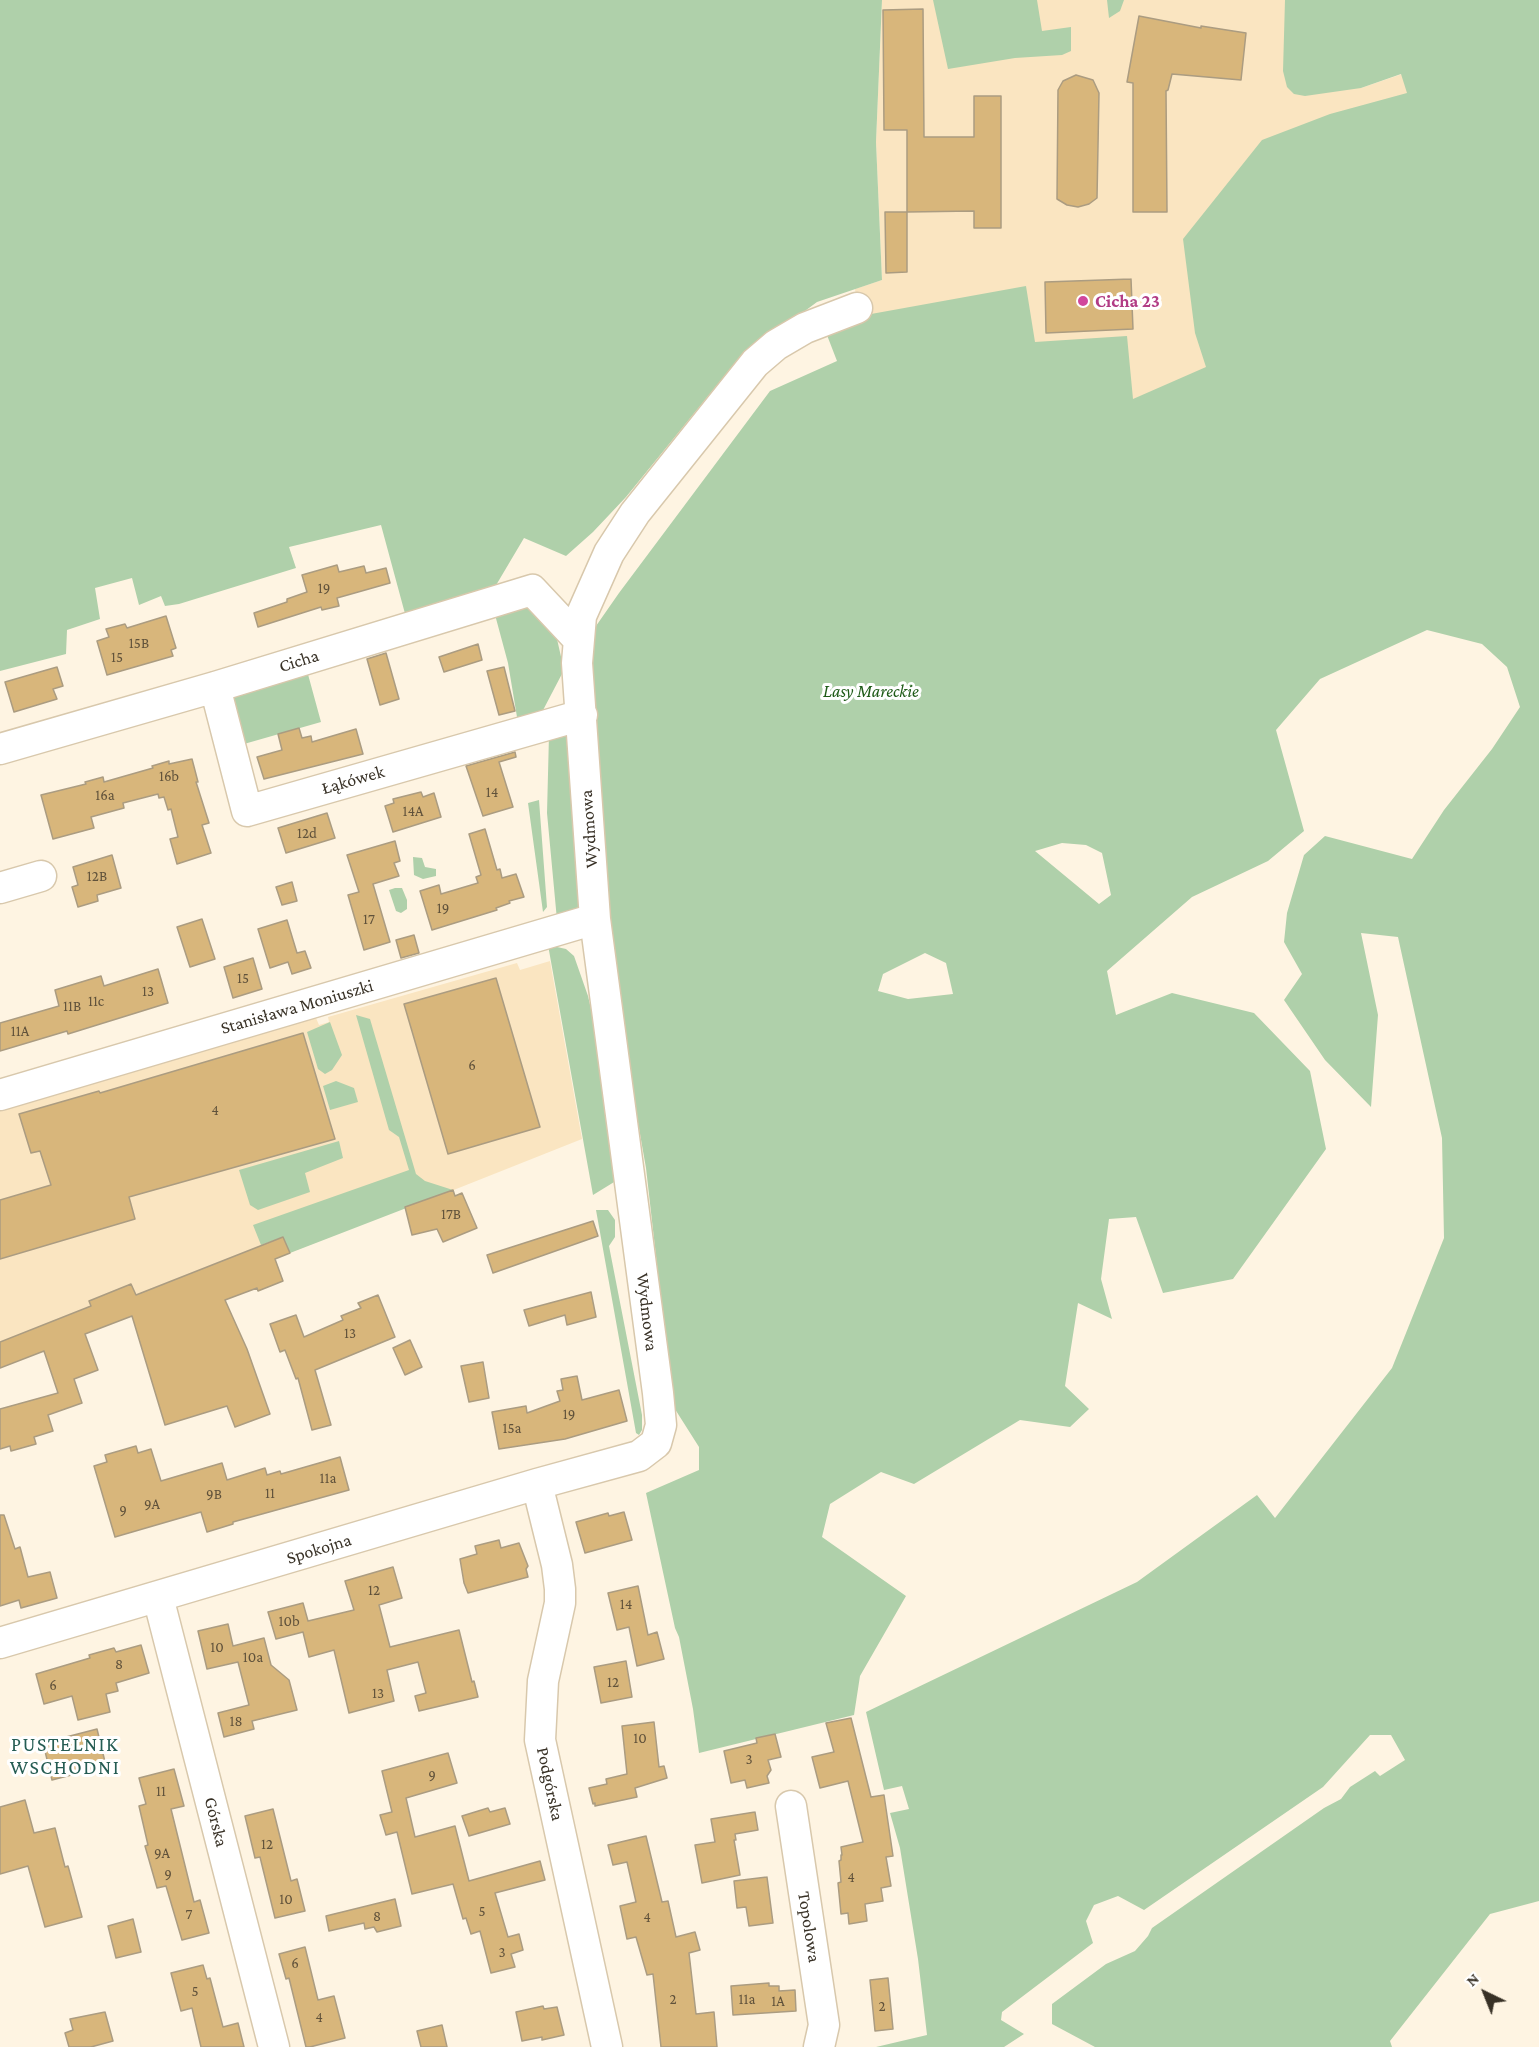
<!DOCTYPE html>
<meta charset="utf-8">
<style>
body{margin:0}
#map{position:relative;width:1539px;height:2047px;overflow:hidden;background:#fef4e2;font-family:"Crimson Pro",serif}
canvas{display:block}
.north{position:absolute;left:1455px;top:1963px;width:60px;height:60px;-webkit-text-stroke:4px #fff;paint-order:stroke;rotate:317deg;font-size:16px;font-weight:700;line-height:24px;text-align:center;color:#383126}
.north::after{content:'';display:block;margin:auto;width:21px;height:27px;background:#383126;clip-path:polygon(50% 0,100% 100%,50% 72%,0 100%)}
</style>
<div id="map">
<canvas width="1539" height="2047"></canvas>
<div class="north">N</div>
</div>
<script>
const c = document.querySelector('canvas').getContext('2d');
c.lineJoin = 'round';
function paint(path, color) { c.fillStyle = color; c.fill(path, 'evenodd'); }
const poly = rows => new Path2D(rows.map(r => 'M' + r).join(''));
function stroke(path, color, width, dash) { c.strokeStyle = color; c.lineWidth = width; c.lineCap = dash ? 'butt' : 'round'; c.setLineDash(dash || []); c.stroke(path); }
function write(font, color, halo, rows, align = 'center') {
  c.font = font + ' "Crimson Pro",serif'; c.lineWidth = 6; c.setLineDash([]); c.textBaseline = 'middle'; c.strokeStyle = halo; c.fillStyle = color; for (const [text, x, y, turn = 0] of rows) {
    c.save(); c.translate(x, y); c.rotate((+turn || 0) * Math.PI / 180); c.textAlign = isNaN(turn) ? turn : align; if (halo) c.strokeText(text, 0, 0); c.fillText(text, 0, 0); c.restore();
  }
}
paint(poly([
 [882,0,1324,0,1361,88,1402,74,1456,256,1036,471,857,308,855,289,882,280,876,142],
 [550,961,582,1139,426,1201,405,1207,0,1368,0,1107,97,1082,316,1018,319,1025,329,1022,328,1017,517,963,520,970]
]), '#fae5c1');
paint(poly([
 [0,0,882,0,876,142,882,280,817,302,735,363,626,497,593,532,566,556,524,538,492,592,407,621,381,525,289,547,296,568,179,604,165,606,161,596,139,605,132,578,95,588,100,619,67,630,66,654,0,671],
 [933,0,1037,0,1042,31,1071,27,1071,51,1062,55,1015,58,948,69],
 [1107,0,1124,0,1120,11,1109,18],
 [1285,0,1539,0,1539,1901,1490,1914,1390,2041,1392,2047,1095,2047,1052,2024,1052,2004,1106,1964,1135,1951,1148,1936,1152,1928,1324,1808,1341,1799,1350,1787,1375,1771,1380,1776,1405,1760,1391,1735,1370,1735,1323,1787,1144,1910,1118,1896,1094,1905,1086,1921,1093,1943,1002,2012,1001,2020,1024,2034,1004,2047,876,2047,927,2035,918,1959,900,1848,890,1813,909,1809,902,1786,884,1790,866,1712,1137,1582,1257,1495,1275,1518,1392,1368,1444,1238,1442,1138,1398,937,1361,933,1378,1015,1371,1107,1325,1060,1284,1000,1302,974,1284,942,1287,913,1304,855,1325,836,1412,859,1444,810,1492,749,1520,707,1507,667,1482,644,1427,630,1320,679,1276,730,1304,831,1268,861,1192,897,1107,971,1116,1015,1172,993,1254,1013,1310,1071,1326,1149,1233,1279,1163,1293,1136,1217,1109,1219,1101,1279,1112,1319,1078,1303,1065,1386,1089,1409,1070,1427,1020,1420,914,1484,881,1472,830,1504,822,1537,906,1596,860,1676,854,1715,699,1753,693,1709,679,1637,675,1628,646,1493,699,1470,699,1447,673,1406,646,1168,622,1032,608,927,591,646,596,626,619,593,770,391,837,361,825,330,860,316,1026,286,1035,342,1127,336,1133,399,1206,367,1195,333,1183,239,1262,140,1330,114,1407,93,1401,74,1361,88,1305,96,1294,94,1287,87,1283,71],
 [1062,843,1086,845,1102,853,1111,895,1099,904,1035,851],
 [925,953,946,963,953,994,908,999,878,991,883,974],
 [537,605,557,639,564,670,541,714,518,723,508,663,494,611],
 [306,667,321,722,237,746,221,692],
 [549,735,568,735,582,900,575,912,557,920,547,813],
 [539,800,547,907,543,912,528,803],
 [413,857,422,858,425,867,436,869,436,876,423,879,414,875],
 [395,888,402,888,407,900,407,909,401,913,396,911,389,890],
 [548,945,566,949,574,956,588,996,600,1048,619,1179,593,1195],
 [356,1015,370,1019,416,1174,425,1181,453,1190,290,1253,283,1237,261,1245,253,1225,409,1170,399,1137,389,1130],
 [330,1022,342,1055,332,1070,325,1074,318,1069,307,1032],
 [336,1081,354,1088,358,1102,330,1110,323,1086],
 [339,1141,343,1158,305,1173,310,1192,258,1210,250,1205,239,1170],
 [596,1210,608,1210,615,1220,615,1237,609,1246,642,1415,642,1430,639,1435,636,1433]
]), '#afd0aa');
const building = poly([
 [923,9,924,137,974,137,974,96,1001,96,1001,228,974,228,974,211,907,212,907,130,884,130,883,10,923,9],
 [1139,16,1201,28,1201,26,1246,33,1241,80,1172,74,1168,90,1166,91,1167,212,1133,212,1133,83,1127,82,1139,16],
 [1076,75,1093,80,1099,93,1097,198,1089,204,1078,207,1067,205,1057,199,1058,90,1063,81,1076,75],
 [885,212,907,212,907,272,886,273,885,212],
 [1131,279,1133,329,1046,333,1045,282,1131,279],
 [337,565,339,572,364,566,366,573,386,568,390,583,337,598,339,606,322,610,321,607,258,627,254,613,287,602,287,599,307,592,302,575,337,565],
 [166,616,176,648,171,650,173,656,107,675,97,641,109,637,106,629,125,624,127,628,166,616],
 [478,644,482,660,444,672,439,657,478,644],
 [386,653,399,699,380,705,367,659,386,653],
 [57,667,63,686,53,689,57,699,14,712,5,682,57,667],
 [504,667,515,711,499,715,487,671,504,667],
 [299,728,302,738,311,736,312,742,356,729,363,754,264,779,257,757,282,750,278,734,299,728],
 [515,752,516,757,499,762,513,807,483,816,466,766,515,752],
 [192,759,198,782,196,782,209,823,202,825,211,853,177,864,170,839,178,837,171,809,168,810,164,797,159,798,158,794,123,803,124,808,91,817,94,828,53,839,41,795,86,784,85,782,103,777,104,782,153,768,152,766,169,761,169,764,192,759],
 [421,792,423,797,434,793,441,817,393,832,385,806,394,803,393,799,421,792],
 [327,813,335,838,286,853,278,828,327,813],
 [485,829,497,870,500,869,502,878,516,874,524,897,509,901,510,903,496,908,497,910,432,930,420,891,439,885,441,894,478,883,476,877,481,875,469,834,485,829],
 [395,841,400,861,394,863,399,876,373,884,390,942,364,950,348,895,359,892,347,855,395,841],
 [112,855,121,888,97,895,98,901,78,907,72,887,78,885,73,867,112,855],
 [292,882,297,901,282,905,276,887,292,882],
 [202,919,215,959,190,967,177,927,202,919],
 [287,920,297,953,305,951,311,968,292,974,288,962,270,968,258,929,287,920],
 [414,935,419,953,401,958,396,940,414,935],
 [253,958,262,989,233,998,224,967,253,958],
 [158,969,168,1003,68,1034,67,1031,0,1051,0,1023,59,1006,55,990,101,976,104,986,158,969],
 [496,978,540,1127,448,1154,404,1004,496,978],
 [303,1033,335,1139,129,1197,135,1219,0,1259,0,1200,51,1185,40,1151,31,1153,19,1114,99,1091,100,1093,303,1033],
 [453,1190,455,1196,462,1193,477,1228,443,1242,437,1229,412,1235,405,1207,453,1190],
 [593,1221,598,1236,493,1273,487,1255,593,1221],
 [283,1237,290,1253,275,1259,283,1281,258,1291,257,1288,225,1300,247,1349,270,1414,235,1427,227,1406,165,1425,132,1316,85,1334,98,1370,74,1379,82,1403,48,1415,53,1431,34,1437,36,1444,11,1451,10,1446,0,1449,0,1409,58,1393,44,1351,0,1368,0,1342,91,1306,89,1301,131,1284,136,1295,283,1237],
 [591,1292,596,1317,567,1325,565,1315,529,1326,524,1310,591,1292],
 [378,1295,395,1337,315,1370,331,1425,312,1430,298,1378,296,1379,285,1350,280,1352,270,1324,296,1315,304,1337,343,1320,341,1316,361,1308,358,1303,378,1295],
 [410,1340,422,1367,405,1375,393,1348,410,1340],
 [483,1362,489,1398,469,1402,461,1366,483,1362],
 [577,1376,582,1400,619,1390,627,1421,565,1439,499,1449,492,1412,526,1406,527,1413,560,1401,557,1391,563,1390,561,1379,577,1376],
 [136,1446,138,1453,151,1449,161,1481,222,1463,227,1480,265,1468,267,1475,280,1471,281,1474,340,1457,349,1490,233,1522,233,1524,207,1532,201,1512,115,1537,94,1466,107,1462,105,1455,136,1446],
 [624,1512,632,1540,585,1553,576,1522,608,1513,609,1516,624,1512],
 [0,1515,4,1515,15,1549,20,1547,28,1577,50,1572,57,1598,21,1608,19,1600,0,1606,0,1515],
 [499,1540,501,1548,519,1543,528,1566,526,1569,528,1577,468,1593,464,1583,460,1559,477,1554,475,1546,499,1540],
 [393,1567,402,1598,379,1605,390,1647,459,1630,472,1682,474,1681,478,1697,419,1711,415,1696,426,1693,418,1662,387,1670,394,1701,349,1713,334,1650,309,1657,303,1632,276,1639,268,1612,303,1603,308,1621,354,1610,345,1581,393,1567],
 [638,1586,648,1635,657,1632,664,1659,637,1666,629,1627,617,1630,608,1593,638,1586],
 [228,1624,233,1646,264,1638,271,1665,289,1680,297,1710,252,1721,254,1729,224,1737,218,1713,249,1705,238,1662,207,1669,198,1631,228,1624],
 [141,1645,149,1673,116,1683,118,1691,106,1694,110,1712,78,1720,72,1696,44,1704,36,1674,90,1658,89,1655,114,1648,116,1652,141,1645],
 [626,1661,632,1697,601,1703,594,1667,626,1661],
 [851,1718,871,1797,884,1795,893,1856,886,1857,891,1886,881,1888,883,1901,865,1904,867,1921,849,1924,848,1913,841,1914,838,1883,841,1882,839,1861,841,1860,841,1855,842,1855,841,1847,863,1842,848,1781,820,1788,812,1757,834,1752,826,1723,851,1718],
 [654,1722,659,1767,664,1766,667,1778,635,1788,637,1797,595,1806,595,1803,593,1804,589,1788,607,1784,606,1779,627,1774,622,1726,654,1722],
 [97,1729,106,1766,52,1780,43,1743,97,1729],
 [775,1734,781,1757,768,1760,771,1770,767,1776,769,1783,747,1788,745,1780,731,1783,724,1751,757,1743,756,1738,775,1734],
 [448,1753,457,1783,406,1798,415,1837,455,1826,469,1881,540,1861,545,1880,495,1893,508,1937,519,1934,523,1950,511,1954,515,1967,491,1973,480,1931,471,1934,466,1918,463,1919,453,1884,412,1894,397,1832,386,1835,380,1815,392,1812,382,1771,448,1753],
 [174,1769,184,1806,171,1809,194,1902,200,1900,209,1933,182,1940,166,1886,157,1888,145,1846,148,1845,139,1806,146,1804,139,1778,174,1769],
 [25,1800,34,1833,55,1828,65,1867,68,1866,82,1917,45,1927,28,1866,0,1874,0,1807,25,1800],
 [488,1808,490,1812,505,1808,510,1824,469,1836,462,1816,488,1808],
 [273,1809,291,1881,297,1879,305,1911,275,1918,260,1857,255,1858,245,1816,273,1809],
 [755,1812,758,1830,735,1834,736,1840,734,1840,740,1875,702,1883,695,1845,715,1842,711,1819,755,1812],
 [646,1836,662,1902,668,1901,676,1937,695,1932,700,1950,689,1953,696,2014,714,2012,717,2047,661,2047,653,1974,647,1975,636,1937,627,1939,620,1906,636,1902,627,1862,613,1865,608,1845,646,1836],
 [767,1877,773,1923,749,1926,746,1907,737,1908,734,1881,767,1877],
 [395,1899,401,1926,377,1932,374,1927,365,1929,364,1923,329,1931,326,1916,395,1899],
 [133,1919,141,1952,116,1958,108,1926,133,1919],
 [305,1947,318,2000,334,1996,345,2038,310,2047,306,2047,289,1978,286,1979,279,1954,305,1947],
 [203,1965,207,1979,210,1978,223,2027,238,2023,244,2047,201,2047,192,2008,181,2011,171,1973,203,1965],
 [888,1978,893,2029,875,2031,870,1980,888,1978],
 [769,1983,769,1986,779,1986,779,1991,795,1990,796,2011,733,2015,731,1986,769,1983],
 [543,2006,544,2009,557,2007,564,2035,542,2040,542,2037,522,2041,516,2012,543,2006],
 [105,2012,113,2041,91,2047,69,2047,65,2033,73,2030,70,2019,105,2012],
 [442,2025,447,2047,421,2047,417,2031,442,2025]
]);
paint(building, '#d8b67b');
stroke(building, '#ab9c81', 1.5);
const minor = poly([
 [215,687,247,811,582,715],
 [0,749,215,687,532,590,578,639],
 [0,888,41,876],
 [0,1095,595,919],
 [537,1484,557,1565,560,1589,560,1603,543,1681,540,1740,607,2047],
 [158,1597,274,2047],
 [0,1643,537,1484,639,1456,656,1443,661,1425,658,1393,595,919,577,663,581,616,609,553,635,513,755,363,776,345,805,328,857,308],
 [791,1806,824,2025,819,2047]
]);
stroke(minor, '#d8c8ac', 33);
stroke(minor, '#fff', 30);
for (const [x, y, r, color] of [
 [1083,301,6,"#d1479c"]
]) { const dot = new Path2D(); dot.arc(x, y, r, 0, 2 * Math.PI); c.fillStyle = color; c.fill(dot); stroke(dot, '#fff', 2); }
write('15px', '#60523b', null, [
 ["19",324,588],
 ["15B",139,643],
 ["15",117,657],
 ["16b",169,776],
 ["14",492,792],
 ["16a",105,795],
 ["14A",413,811],
 ["12d",307,833],
 ["12B",97,876],
 ["19",443,908],
 ["17",369,919],
 ["15",243,978],
 ["13",148,991],
 ["11c",96,1001],
 ["11B",72,1006],
 ["11A",20,1031],
 ["6",472,1065],
 ["4",215,1110],
 ["17B",451,1214],
 ["13",350,1333],
 ["19",569,1414],
 ["15a",512,1428],
 ["11a",328,1478],
 ["11",270,1493],
 ["9B",214,1494],
 ["9A",152,1504],
 ["9",123,1510],
 ["12",374,1590],
 ["14",626,1604],
 ["10b",289,1621],
 ["10",217,1647],
 ["10a",253,1657],
 ["8",119,1664],
 ["12",613,1682],
 ["6",53,1685],
 ["13",378,1693],
 ["18",236,1721],
 ["10",640,1738],
 ["3",749,1759],
 ["9",432,1775],
 ["11",161,1791],
 ["12",267,1844],
 ["9A",162,1853],
 ["9",168,1874],
 ["4",851,1877],
 ["10",286,1899],
 ["5",482,1911],
 ["7",189,1914],
 ["8",377,1916],
 ["4",647,1917],
 ["3",502,1952],
 ["6",295,1963],
 ["5",195,1991],
 ["2",673,1999],
 ["11a",747,1999],
 ["1A",778,2001],
 ["2",882,2006],
 ["4",319,2017]
]);
write('bold 18px', '#b23c85', '#fff', [
 ["Cicha 23",1095,301]
], 'left');
write('18px', '#383126', '#fff', [
 ["Cicha",299,661,-17],
 ["Łąkówek",353,780,-16],
 ["Wydmowa",589,829,-94],
 ["Stanisława Moniuszki",297,1007,-16],
 ["Wydmowa",647,1312,83],
 ["Spokojna",319,1549,-17],
 ["Podgórska",550,1784,78],
 ["Górska",216,1822,76],
 ["Topolowa",809,1927,81]
]);
write('italic 18px', '#1f5b18', '#fff', [
 ["Lasy Mareckie",871,691]
]);
c.letterSpacing = '1.5px';
write('20px', '#255c53', '#fff', [
 ["PUSTELNIK",65,1745],
 ["WSCHODNI",65,1768]
]);
c.letterSpacing = '0px';
</script>
